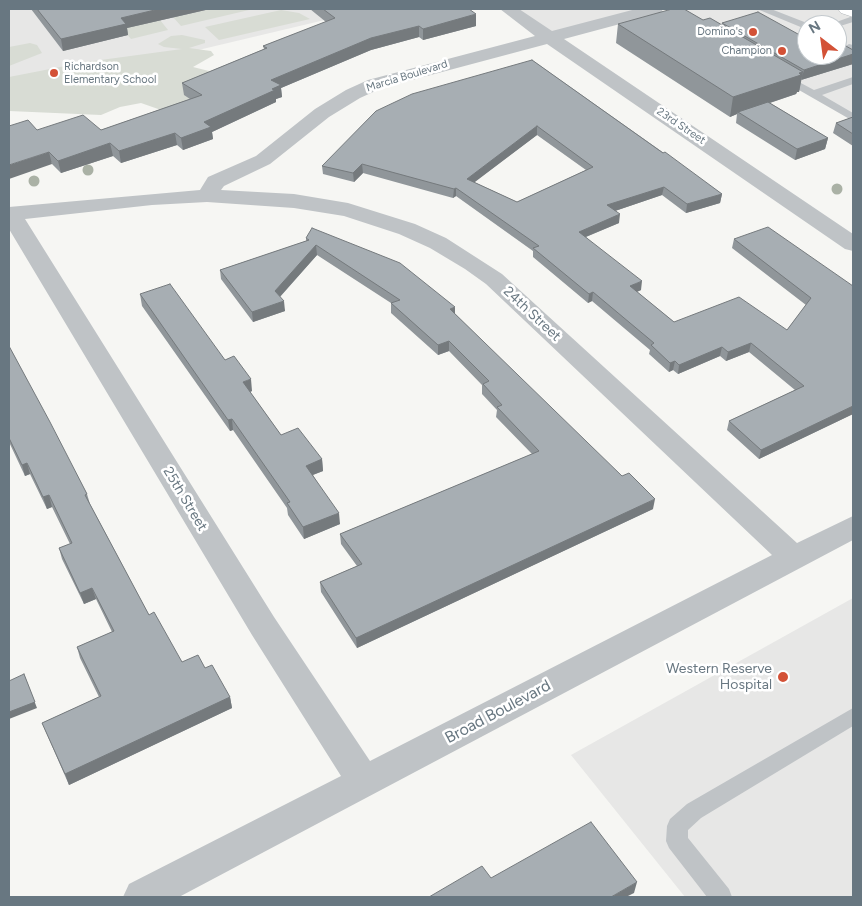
<!DOCTYPE html>
<style>
body{margin:0}
#map{position:relative;width:862px;height:906px;overflow:hidden;background:#f6f6f3;font-family:Figtree,sans-serif}
canvas{display:block}
.frame{position:absolute;inset:0;border:10px solid #687781;pointer-events:none}
.north{position:absolute;left:797px;top:15px;width:50px;height:50px;box-sizing:border-box;background:#fff;border:1px solid #c3c9cd;border-radius:50%;rotate:330deg;font-size:14px;font-weight:700;line-height:20px;text-align:center;color:#687781}
.north::after{content:'';display:block;margin:auto;width:18px;height:22px;background:#d35136;clip-path:polygon(50% 0,100% 100%,50% 72%,0 100%)}
</style>
<div id="map">
<canvas width="862" height="906"></canvas>
<div class="frame"></div>
<div class="north">N</div>
</div>
<script>
const c = document.querySelector('canvas').getContext('2d');
c.lineJoin = 'round';
function paint(path, color) { c.fillStyle = color; c.fill(path, 'evenodd'); }
const poly = rows => new Path2D(rows.map(r => 'M' + r).join(''));
function stroke(path, color, width, dash) { c.strokeStyle = color; c.lineWidth = width; c.lineCap = dash ? 'butt' : 'round'; c.setLineDash(dash || []); c.stroke(path); }
function write(font, color, halo, rows, align = 'center') {
  c.font = font + ' Figtree,sans-serif'; c.lineWidth = 5; c.setLineDash([]); c.textBaseline = 'middle'; c.strokeStyle = halo; c.fillStyle = color; for (const [text, x, y, turn = 0] of rows) {
    c.save(); c.translate(x, y); c.rotate((+turn || 0) * Math.PI / 180); c.textAlign = isNaN(turn) ? turn : align; if (halo) c.strokeText(text, 0, 0); c.fillText(text, 0, 0); c.restore();
  }
}
paint(poly([
 [9,9,371,9,9,95],
 [508,9,655,9,550,37],
 [668,9,853,9,853,118,794,83],
 [807,25,837,25,837,55,807,55],
 [853,598,853,897,685,897,571,755]
]), '#e7e7e6');
paint(poly([
 [210,9,248,9,249,10,181,26,173,17],
 [281,10,299,13,310,19,219,40,205,27],
 [107,11,160,20,168,30,131,39],
 [182,35,205,40,205,43,189,48,211,51,214,55,193,67,209,71,206,78,217,95,161,110,141,103,120,107,101,115,9,111,9,77,86,62,182,49,164,47,158,44,171,36],
 [30,43,37,45,42,53,9,66,9,47]
]), '#d8dcd4');
const primary = poly([
 [838,9,853,9,853,17,841,13,838,9]
]);
stroke(primary, '#b3b7ba', 1);
paint(poly([
 [757,9,771,9,812,25,807,25,807,29,803,28,757,9],
 [853,16,853,22,837,27,837,25,828,25,853,16],
 [849,44,853,45,853,52,844,47,849,44],
 [782,73,814,90,853,77,853,84,822,95,853,113,853,121,778,78,778,74,782,73],
 [853,708,853,726,701,818,688,830,688,838,729,889,732,897,707,897,669,848,666,841,667,826,670,819,687,804,853,708]
]), '#bfc3c6');
paint(poly([
 [500,9,519,9,552,31,636,9,663,9,661,13,564,39,853,234,853,251,845,249,547,44,382,88,360,98,329,117,270,164,224,186,221,190,294,194,348,203,415,224,446,238,502,274,797,543,853,516,853,540,179,897,123,897,129,884,341,776,252,635,9,229,9,207,200,190,208,177,256,156,315,109,346,90,368,80,535,36,500,9],
 [207,202,294,208,344,216,399,234,430,248,465,269,486,284,772,555,370,761,274,617,25,219,152,205,207,202]
]), '#bfc3c6');
paint(primary, '#fff');
c.fillStyle = '#aab1a5';
for (const [x, y] of [
 [88,170],
 [34,181],
 [837,189]
]) { c.beginPath(); c.arc(x, y, 5.5, 0, 2 * Math.PI); c.fill(); }
paint(poly([
 [31,9,210,9,127,28,128,35,63,51],
 [310,9,469,9,476,26,423,40,419,37,371,50,281,88,282,97,276,99,276,102,212,132,213,139,183,150,177,145,121,163,113,156,61,173,52,164,37,130,101,130,190,99,184,95,182,83,264,49,263,46,326,22],
 [722,23,807,55,853,50,853,64,801,80,799,92,797,92,796,94,770,103,828,138,825,149,795,160,736,123,737,114,730,117,616,43,618,24,721,25],
 [532,60,722,194,720,203,686,213,662,195,615,211,619,223,586,237,641,290,637,292,674,322,787,330,806,305,732,248,734,239,853,286,853,414,759,459,727,430,729,421,795,390,749,352,726,361,720,356,678,374,673,370,669,372,649,354,650,350,592,301,588,303,533,257,533,251,456,196,453,198,363,173,354,182,323,174,322,166],
 [537,135,586,170,517,202,474,182],
 [853,117,853,146,833,133,836,123],
 [306,238,455,314,653,509,357,648,321,592,320,582,357,566,341,544,340,534,532,454,496,417,497,410,482,394,482,385,449,351,438,355,391,313,391,303,317,255,280,297,285,311,253,322,221,279,220,270,306,241],
 [140,294,225,360,252,391,250,392,281,435,322,459,323,471,313,475,340,524,304,539,288,515,287,508,233,430,230,431,142,306],
 [9,346,87,494,90,504,149,615,182,662,205,668,230,697,232,708,69,785,42,723,99,697,80,658,77,647,112,632,96,599,84,604,62,559,59,548,70,544,52,507,47,509,30,474,25,476,9,442]
]), '#90969a');
paint(poly([
 [159,9,210,9,127,28,128,35,63,51,61,39,121,18],
 [476,14,476,26,423,40,423,29],
 [419,26,419,37,371,50,281,88,282,97,276,99,276,102,212,132,213,139,183,150,181,138,204,122,271,80,371,38],
 [853,54,853,64,801,80,804,70],
 [803,72,799,92,797,92,796,94,739,113,738,112,737,114,730,117,733,97],
 [537,126,537,135,467,188,467,179],
 [175,133,177,145,121,163,119,151],
 [828,138,825,149,795,160,797,149],
 [110,143,113,156,61,173,58,161],
 [49,152,52,164,9,179,9,165],
 [362,164,363,173,354,182,353,173],
 [664,187,662,195,606,214,607,205],
 [456,188,456,196,453,198,454,189],
 [722,194,720,203,686,213,687,204],
 [620,214,619,223,578,240,579,232],
 [316,245,317,255,276,301,275,291],
 [642,281,641,290,629,295,630,286],
 [593,292,592,301,588,303,589,294],
 [284,301,285,311,253,322,252,312],
 [455,307,455,317,450,309],
 [449,341,449,351,438,355,438,345],
 [751,343,749,352,726,361,728,352],
 [722,347,720,356,678,374,679,365],
 [675,361,673,370,669,372,670,363],
 [251,379,252,391,245,394,243,382],
 [853,406,853,414,759,459,761,450],
 [232,419,233,430,230,431,228,420],
 [322,459,323,471,307,477,306,466],
 [27,463,30,474,25,476,22,465],
 [49,495,52,507,47,509,43,497],
 [655,499,653,509,357,648,356,638],
 [339,513,340,524,304,539,303,527],
 [92,588,96,599,84,604,80,593],
 [24,674,37,708,9,719,9,712],
 [230,697,232,708,69,785,65,774],
 [637,882,634,893,626,897,611,897]
]), '#757a7d');
const building = poly([
 [37,9,159,9,121,18,126,24,61,39,37,9],
 [323,9,469,9,476,14,423,29,419,26,371,38,271,80,281,85,272,89,275,90,204,122,211,127,181,138,175,133,119,151,110,143,58,161,49,152,9,165,9,126,28,120,37,130,83,115,101,130,202,95,182,83,267,48,263,46,335,18,323,9],
 [672,9,684,9,703,20,710,18,803,72,799,73,801,75,733,97,618,24,672,9],
 [758,12,807,39,807,55,837,55,837,41,853,50,853,54,804,70,722,23,758,12],
 [532,60,663,153,665,152,722,194,687,204,664,187,607,205,620,214,579,232,642,281,630,286,674,322,739,297,787,330,811,298,734,239,768,227,853,286,853,406,761,450,729,421,804,386,751,343,728,352,722,347,679,365,675,361,670,363,651,345,654,343,593,292,589,294,533,248,539,246,456,188,454,189,362,164,353,173,322,166,376,111,412,94,532,60],
 [537,126,593,167,517,202,467,179,537,126],
 [768,102,828,138,797,149,738,112,768,102],
 [853,117,853,134,836,123,853,117],
 [312,228,400,263,455,307,450,309,622,476,629,473,655,499,356,638,320,582,362,564,340,534,539,451,497,407,502,405,483,384,489,381,449,341,438,345,391,303,400,300,316,245,275,291,284,301,252,312,220,270,309,240,306,238,312,228],
 [170,284,225,360,234,356,251,379,243,382,281,435,298,428,322,459,306,466,339,513,303,527,287,503,290,502,232,419,228,420,140,294,170,284],
 [9,346,50,422,87,494,85,495,149,615,154,612,182,662,198,655,205,668,212,665,230,697,65,774,42,723,101,696,77,647,114,631,92,588,80,593,59,548,72,543,49,495,43,497,27,463,22,465,9,438,9,346],
 [24,674,35,702,9,712,9,681,24,674],
 [591,822,637,882,611,897,429,897,482,866,491,878,591,822]
]);
paint(building, '#a7aeb3');
stroke(building, '#757a7d', 1);
for (const [x, y, r, color] of [
 [753,32,5,"#d35136"],
 [782,51,5,"#d35136"],
 [54,73,5,"#d35136"],
 [783,677,6,"#d35136"]
]) { const dot = new Path2D(); dot.arc(x, y, r, 0, 2 * Math.PI); c.fillStyle = color; c.fill(dot); stroke(dot, '#fff', 2); }
write('11px', '#687781', '#fff', [
 ["Domino's",743,32],
 ["Champion",772,51],
 ["Richardson",64,67,"left"],
 ["Elementary School",64,80,"left"]
], 'right');
write('11px', '#687781', '#fff', [
 ["Marcia Boulevard",407,76,-17],
 ["23rd Street",681,126,34]
]);
write('14px', '#687781', '#fff', [
 ["24th Street",532,314,43],
 ["25th Street",185,499,59]
]);
write('14px', '#687781', '#fff', [
 ["Western Reserve",772,669],
 ["Hospital",772,685]
], 'right');
write('16px', '#687781', '#fff', [
 ["Broad Boulevard",498,712,-28]
]);
</script>
